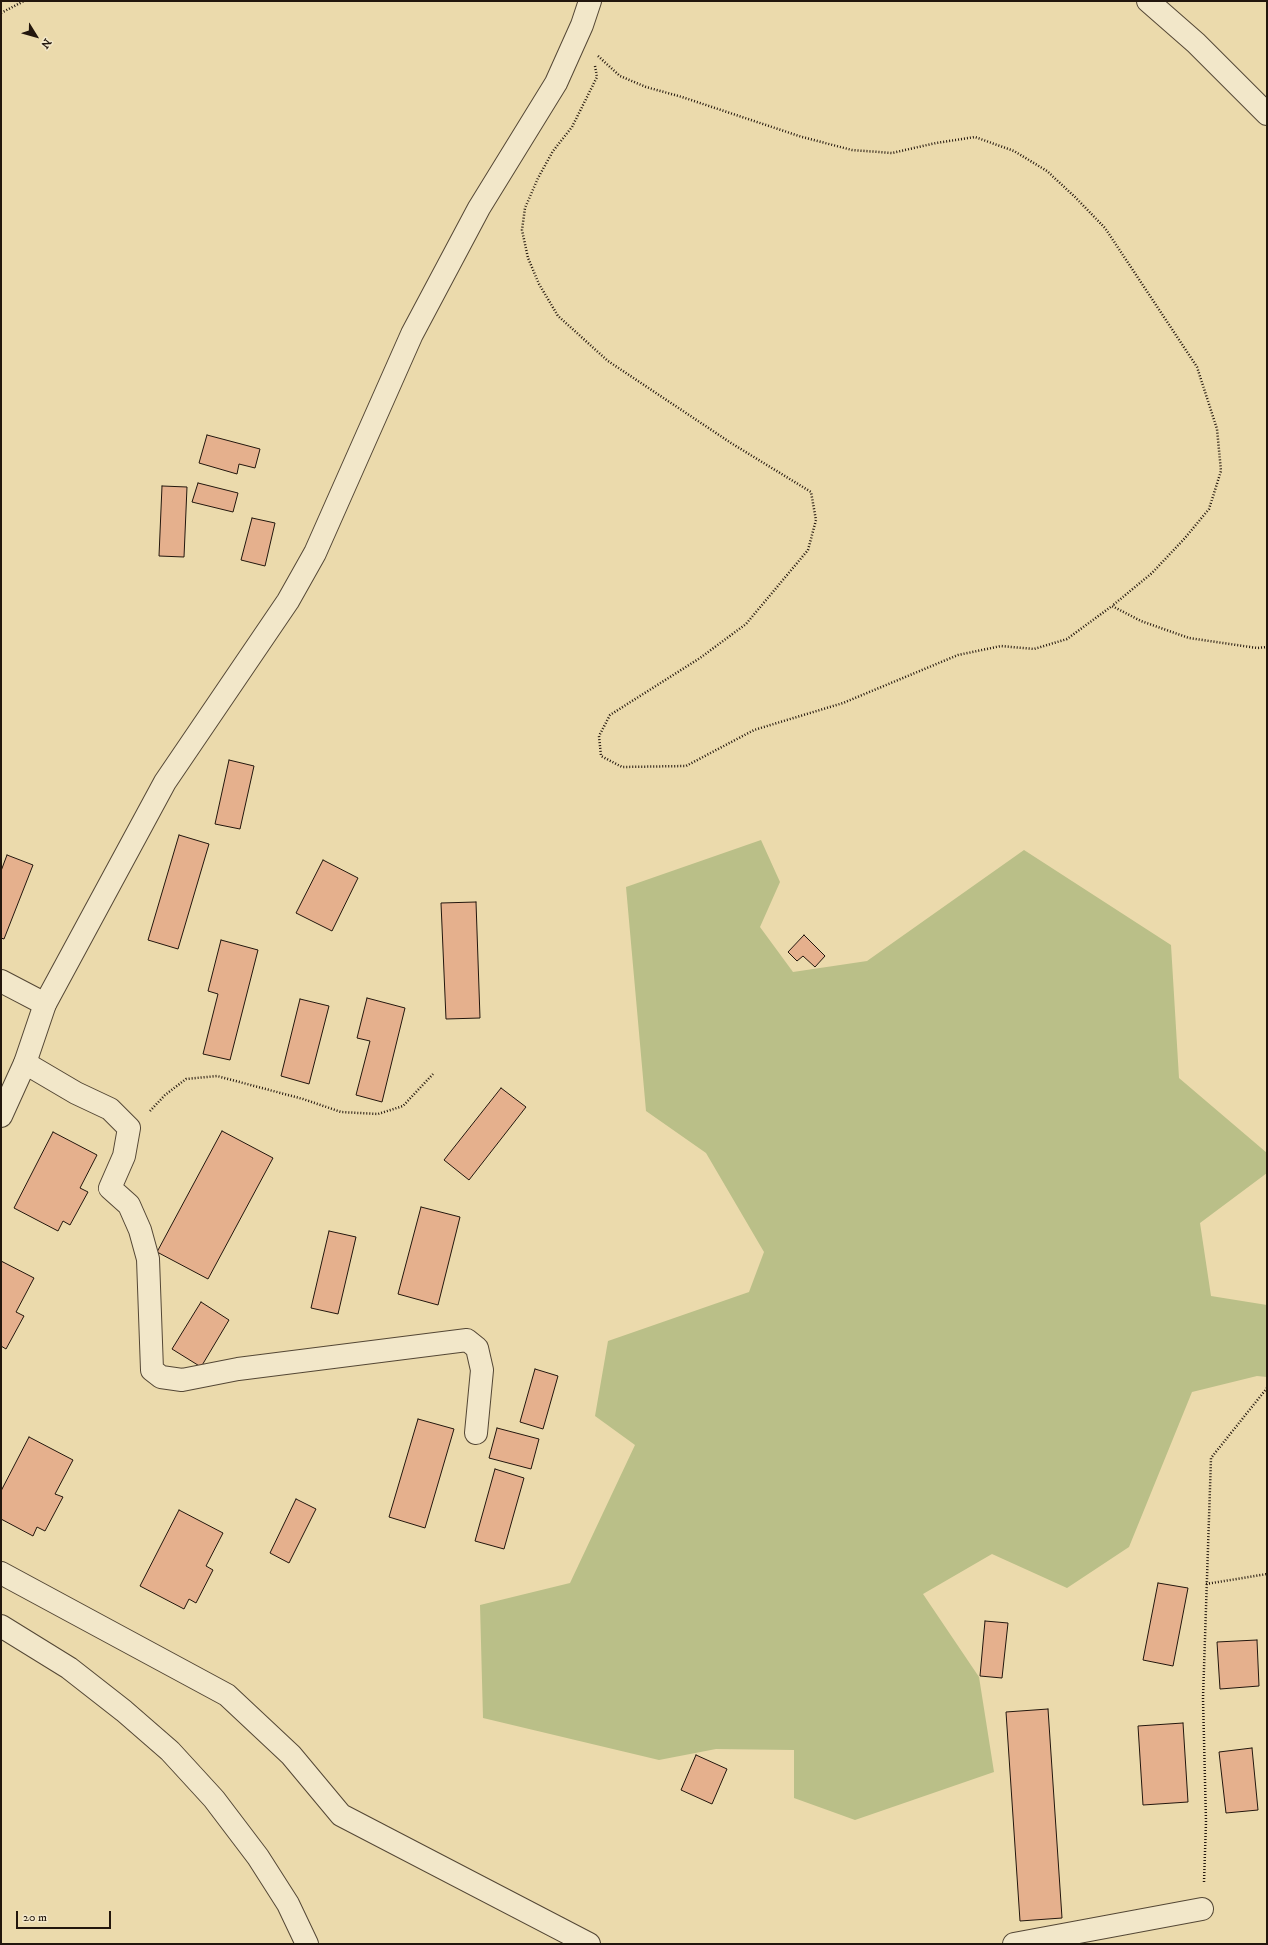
<!DOCTYPE html>
<style>
body{margin:0}
#map{position:relative;width:1268px;height:1945px;overflow:hidden;background:#ebdaac;font-family:"IM FELL DW Pica",serif}
canvas{display:block}
.frame{position:absolute;inset:0;border:2px solid #22160d;pointer-events:none}
.north{position:absolute;left:16px;top:16px;width:40px;height:40px;-webkit-text-stroke:3px #f2e7c9;paint-order:stroke;rotate:127deg;font-size:11px;font-weight:700;line-height:16px;text-align:center;color:#22160d}
.north::after{content:'';display:block;margin:auto;width:14px;height:18px;background:#22160d;clip-path:polygon(50% 0,100% 100%,50% 72%,0 100%)}
.scale{position:absolute;left:16px;top:1911px;width:95px;height:18px;box-sizing:border-box;border:2px solid #22160d;border-top:0;padding-left:5px;font-size:12px;line-height:14px;white-space:nowrap;color:#22160d;-webkit-text-stroke:3px #f2e7c9;paint-order:stroke}
</style>
<div id="map">
<canvas width="1268" height="1945"></canvas>
<div class="frame"></div>
<div class="north">N</div>
<div class="scale">20 m</div>
</div>
<script>
const c = document.querySelector('canvas').getContext('2d');
c.lineJoin = 'round';
function paint(path, color) { c.fillStyle = color; c.fill(path, 'evenodd'); }
const poly = rows => new Path2D(rows.map(r => 'M' + r).join(''));
function stroke(path, color, width, dash) { c.strokeStyle = color; c.lineWidth = width; c.lineCap = dash ? 'butt' : 'round'; c.setLineDash(dash || []); c.stroke(path); }
paint(poly([
 [761,840,780,882,760,927,793,972,867,961,1024,850,1171,945,1179,1078,1267,1153,1267,1173,1200,1223,1211,1296,1267,1305,1267,1377,1257,1376,1192,1392,1129,1547,1067,1588,992,1554,923,1594,979,1677,994,1772,855,1820,794,1798,794,1750,716,1749,659,1760,483,1718,480,1605,570,1583,635,1445,595,1416,608,1341,749,1292,764,1252,706,1153,646,1111,626,887]
]), '#babf88');
const building = poly([
 [207,435,260,449,255,468,239,464,237,474,199,463,207,435],
 [198,483,238,493,233,512,192,502,198,483],
 [162,486,187,487,184,557,159,556,162,486],
 [252,518,275,523,265,566,241,560,252,518],
 [229,760,254,766,240,829,215,824,229,760],
 [179,835,209,844,178,949,148,940,179,835],
 [7,855,33,865,4,939,1,938,1,871,7,855],
 [323,860,358,878,332,931,296,913,323,860],
 [476,902,480,1018,446,1019,441,903,476,902],
 [804,935,825,956,815,967,803,956,797,961,788,952,804,935],
 [221,940,258,950,230,1060,203,1054,218,994,208,991,221,940],
 [367,998,405,1008,382,1102,356,1095,370,1041,357,1038,367,998],
 [300,999,329,1006,309,1084,281,1076,300,999],
 [501,1088,526,1107,469,1180,444,1160,501,1088],
 [222,1131,273,1158,208,1279,157,1252,222,1131],
 [53,1132,97,1155,80,1188,88,1192,70,1225,63,1221,58,1231,14,1208,53,1132],
 [421,1207,460,1217,438,1305,398,1294,421,1207],
 [329,1231,356,1237,338,1314,311,1308,329,1231],
 [1,1261,34,1278,16,1312,24,1316,6,1349,1,1346,1,1261],
 [201,1302,229,1320,201,1367,172,1349,201,1302],
 [535,1369,558,1376,543,1429,520,1422,535,1369],
 [418,1419,454,1429,425,1528,389,1517,418,1419],
 [497,1428,539,1439,531,1469,489,1458,497,1428],
 [29,1437,73,1460,55,1494,63,1497,45,1531,37,1527,33,1536,1,1519,1,1491,29,1437],
 [495,1469,524,1478,504,1549,475,1541,495,1469],
 [296,1499,316,1509,289,1563,270,1553,296,1499],
 [179,1510,223,1533,206,1566,213,1570,196,1603,189,1599,184,1609,140,1586,179,1510],
 [1158,1583,1188,1588,1173,1666,1143,1660,1158,1583],
 [985,1621,1008,1623,1002,1678,980,1676,985,1621],
 [1257,1640,1259,1686,1220,1689,1217,1642,1257,1640],
 [1048,1709,1062,1918,1020,1921,1006,1712,1048,1709],
 [1183,1723,1188,1802,1143,1805,1138,1726,1183,1723],
 [1252,1748,1258,1810,1226,1813,1219,1752,1252,1748],
 [696,1755,727,1769,712,1804,681,1790,696,1755]
]);
paint(building, '#e5b08d');
stroke(building, '#22160d', 1);
const minor = poly([
 [1148,1,1196,43,1267,114],
 [1,981,45,1004],
 [25,1063,76,1093,110,1109,129,1128,124,1156,110,1188,129,1205,140,1230,148,1259,152,1370,161,1377,182,1380,238,1369,467,1340,477,1348,482,1370,476,1433],
 [1,1573,227,1695,291,1755,341,1815,589,1944],
 [1014,1944,1202,1909]
]);
const tertiary = poly([
 [1,1116,25,1063,45,1004,165,782,288,601,315,553,412,334,479,208,556,83,582,25,590,1],
 [1,1626,69,1668,124,1711,170,1751,214,1799,258,1857,288,1904,307,1944]
]);
stroke(minor, '#544735', 24);
stroke(tertiary, '#544735', 24);
stroke(poly([
 [1,13,24,1],
 [598,56,620,76,646,87,682,97,802,137,852,150,892,153,936,143,975,137,1014,151,1047,171,1075,197,1105,228,1197,367,1217,429,1221,471,1209,509,1185,538,1152,573,1112,606],
 [595,66,597,77,572,127,553,151,538,178,525,208,522,230,528,258,539,284,558,316,608,361,731,443,811,492,816,520,808,550,746,624,700,658,610,715,599,736,601,756,622,767,686,766,754,730,843,703,958,655,1001,646,1034,649,1067,639,1112,606,1141,621,1189,638,1257,648,1267,647],
 [150,1111,165,1095,186,1079,217,1076,303,1099,341,1112,378,1114,403,1106,433,1074],
 [1206,1584,1267,1574],
 [1204,1882,1206,1822,1203,1698,1211,1458,1267,1388]
]), '#22160d', 2.5, [1, 2]);
stroke(minor, '#f2e7c9', 22);
stroke(tertiary, '#f2e7c9', 22);
</script>
